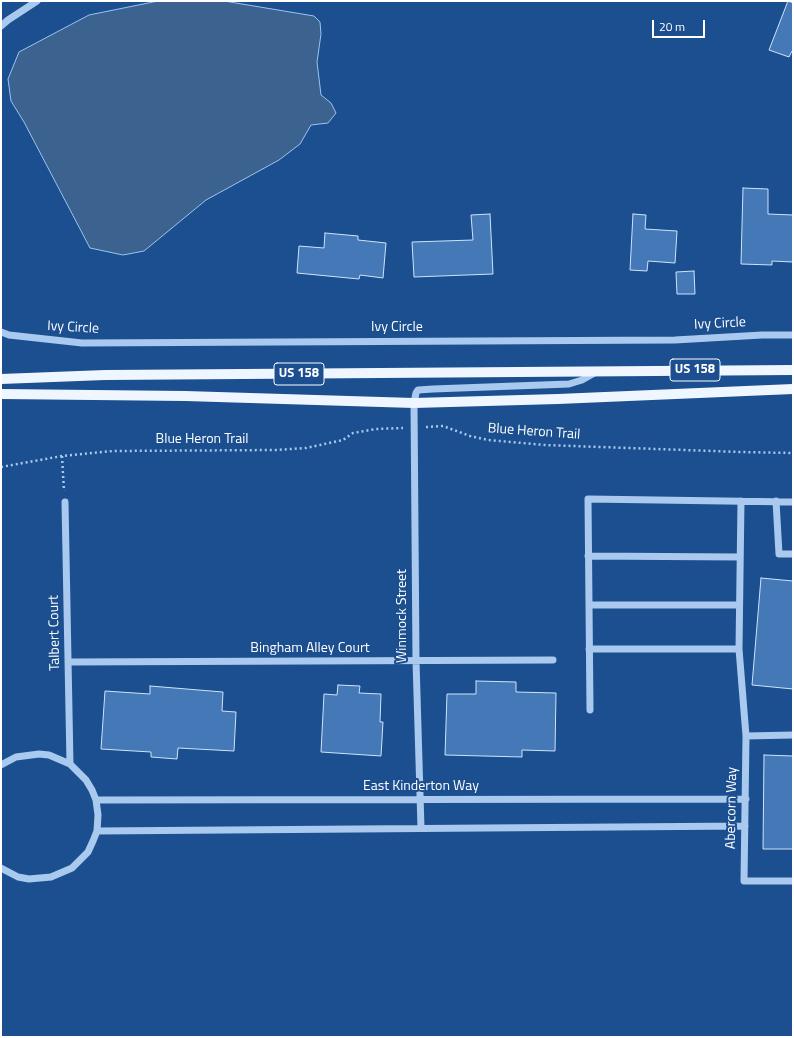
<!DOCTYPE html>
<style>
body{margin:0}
#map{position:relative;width:794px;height:1038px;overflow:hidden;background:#1b4f8f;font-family:"Titillium Web",sans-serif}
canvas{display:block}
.frame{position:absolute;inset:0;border:2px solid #fff;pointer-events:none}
.scale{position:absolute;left:652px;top:20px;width:53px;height:18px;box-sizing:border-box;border:2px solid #fff;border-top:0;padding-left:5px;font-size:12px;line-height:14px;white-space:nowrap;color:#fff;-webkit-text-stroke:3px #1b4f8f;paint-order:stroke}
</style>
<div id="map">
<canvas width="794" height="1038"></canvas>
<div class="frame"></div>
<div class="scale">20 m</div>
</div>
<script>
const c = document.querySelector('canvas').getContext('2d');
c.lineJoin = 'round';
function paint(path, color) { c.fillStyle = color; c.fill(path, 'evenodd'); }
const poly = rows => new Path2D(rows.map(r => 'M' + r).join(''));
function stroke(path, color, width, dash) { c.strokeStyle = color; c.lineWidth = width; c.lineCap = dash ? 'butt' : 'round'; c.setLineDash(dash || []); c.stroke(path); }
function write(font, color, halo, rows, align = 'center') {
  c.font = font + ' "Titillium Web",sans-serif'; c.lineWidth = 4; c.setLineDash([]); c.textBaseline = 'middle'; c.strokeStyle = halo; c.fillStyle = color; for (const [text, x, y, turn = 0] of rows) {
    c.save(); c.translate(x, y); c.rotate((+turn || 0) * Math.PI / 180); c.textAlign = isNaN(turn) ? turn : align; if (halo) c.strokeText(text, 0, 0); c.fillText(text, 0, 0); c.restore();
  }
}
const water = poly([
 [158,1,224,1,314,16,320,22,321,34,317,62,321,95,331,103,336,113,328,123,311,125,300,144,279,160,206,200,144,251,123,255,90,248,24,122,11,101,8,79,19,52,89,15,158,1]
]);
paint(water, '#3c6290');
stroke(water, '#9cc4f0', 1);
const building = poly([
 [788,1,793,3,793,52,792,51,789,57,769,50,788,1],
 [743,188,768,189,768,214,793,215,793,262,772,261,772,265,741,264,743,188],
 [490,214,493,274,414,277,412,242,473,240,471,215,490,214],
 [633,214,646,215,645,229,677,231,675,263,648,261,647,271,630,270,633,214],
 [325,233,358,236,358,240,386,243,383,278,360,275,359,279,297,273,299,246,324,248,325,233],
 [694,271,695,294,677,294,676,272,694,271],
 [761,578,793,581,793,689,752,685,761,578],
 [476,681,516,682,516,692,556,693,555,751,522,750,522,757,445,755,447,694,476,694,476,681],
 [338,685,360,686,359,693,381,694,380,722,383,722,381,756,321,752,324,694,337,695,338,685],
 [150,686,223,692,222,711,236,712,234,751,178,748,177,759,151,757,151,752,101,749,105,691,150,694,150,686],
 [764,755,793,756,793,849,763,849,764,755]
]);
paint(building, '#4478b7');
stroke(building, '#cfe3fa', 1);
stroke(poly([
 [426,427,443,426,470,436,488,440,545,445,740,452,793,453],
 [62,456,64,491],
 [1,467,62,456,113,451,276,450,306,448,343,440,353,433,376,429,403,428]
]), '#a9c9ee', 2.5, [2, 3]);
stroke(poly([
 [1,26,8,20,37,1],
 [1,332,9,335,82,343,675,340,762,335,793,335],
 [776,501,779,554,793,554],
 [65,502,70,764],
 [588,556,740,557],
 [589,605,739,605],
 [589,649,739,649,741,501],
 [739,649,746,736,744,881,793,881],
 [68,662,553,660],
 [590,710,588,499,793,502],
 [746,736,793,735],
 [1,765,16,757,39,754,49,755,70,764,86,780,92,790,96,800,98,815,97,831,93,841,88,852,72,868,51,877,29,879,18,877,1,868],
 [96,800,746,799],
 [421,828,416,661,414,403,416,393,418,390,433,389,569,384,582,380,596,372],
 [97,831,745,826]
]), '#a9c9ee', 7);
stroke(poly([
 [1,379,105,375,793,370],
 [1,394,185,396,414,403,558,399,793,389]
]), '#f0f6ff', 10);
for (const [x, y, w] of [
 [695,370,50],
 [299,374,50]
]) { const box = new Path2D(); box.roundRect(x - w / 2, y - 11, w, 22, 3); c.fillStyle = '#1b4f8f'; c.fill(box); stroke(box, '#fff', 1); }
write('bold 13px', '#fff', null, [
 ["US 158",695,370],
 ["US 158",299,374]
]);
write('14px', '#fff', '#1b4f8f', [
 ["Ivy Circle",720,324,-3],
 ["Ivy Circle",73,328,3],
 ["Ivy Circle",397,328],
 ["Blue Heron Trail",534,432,4],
 ["Blue Heron Trail",202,440],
 ["Winmock Street",403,616,-90],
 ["Talbert Court",55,633,-91],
 ["Bingham Alley Court",310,649],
 ["East Kinderton Way",421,787],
 ["Abercorn Way",732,808,-89]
]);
</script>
